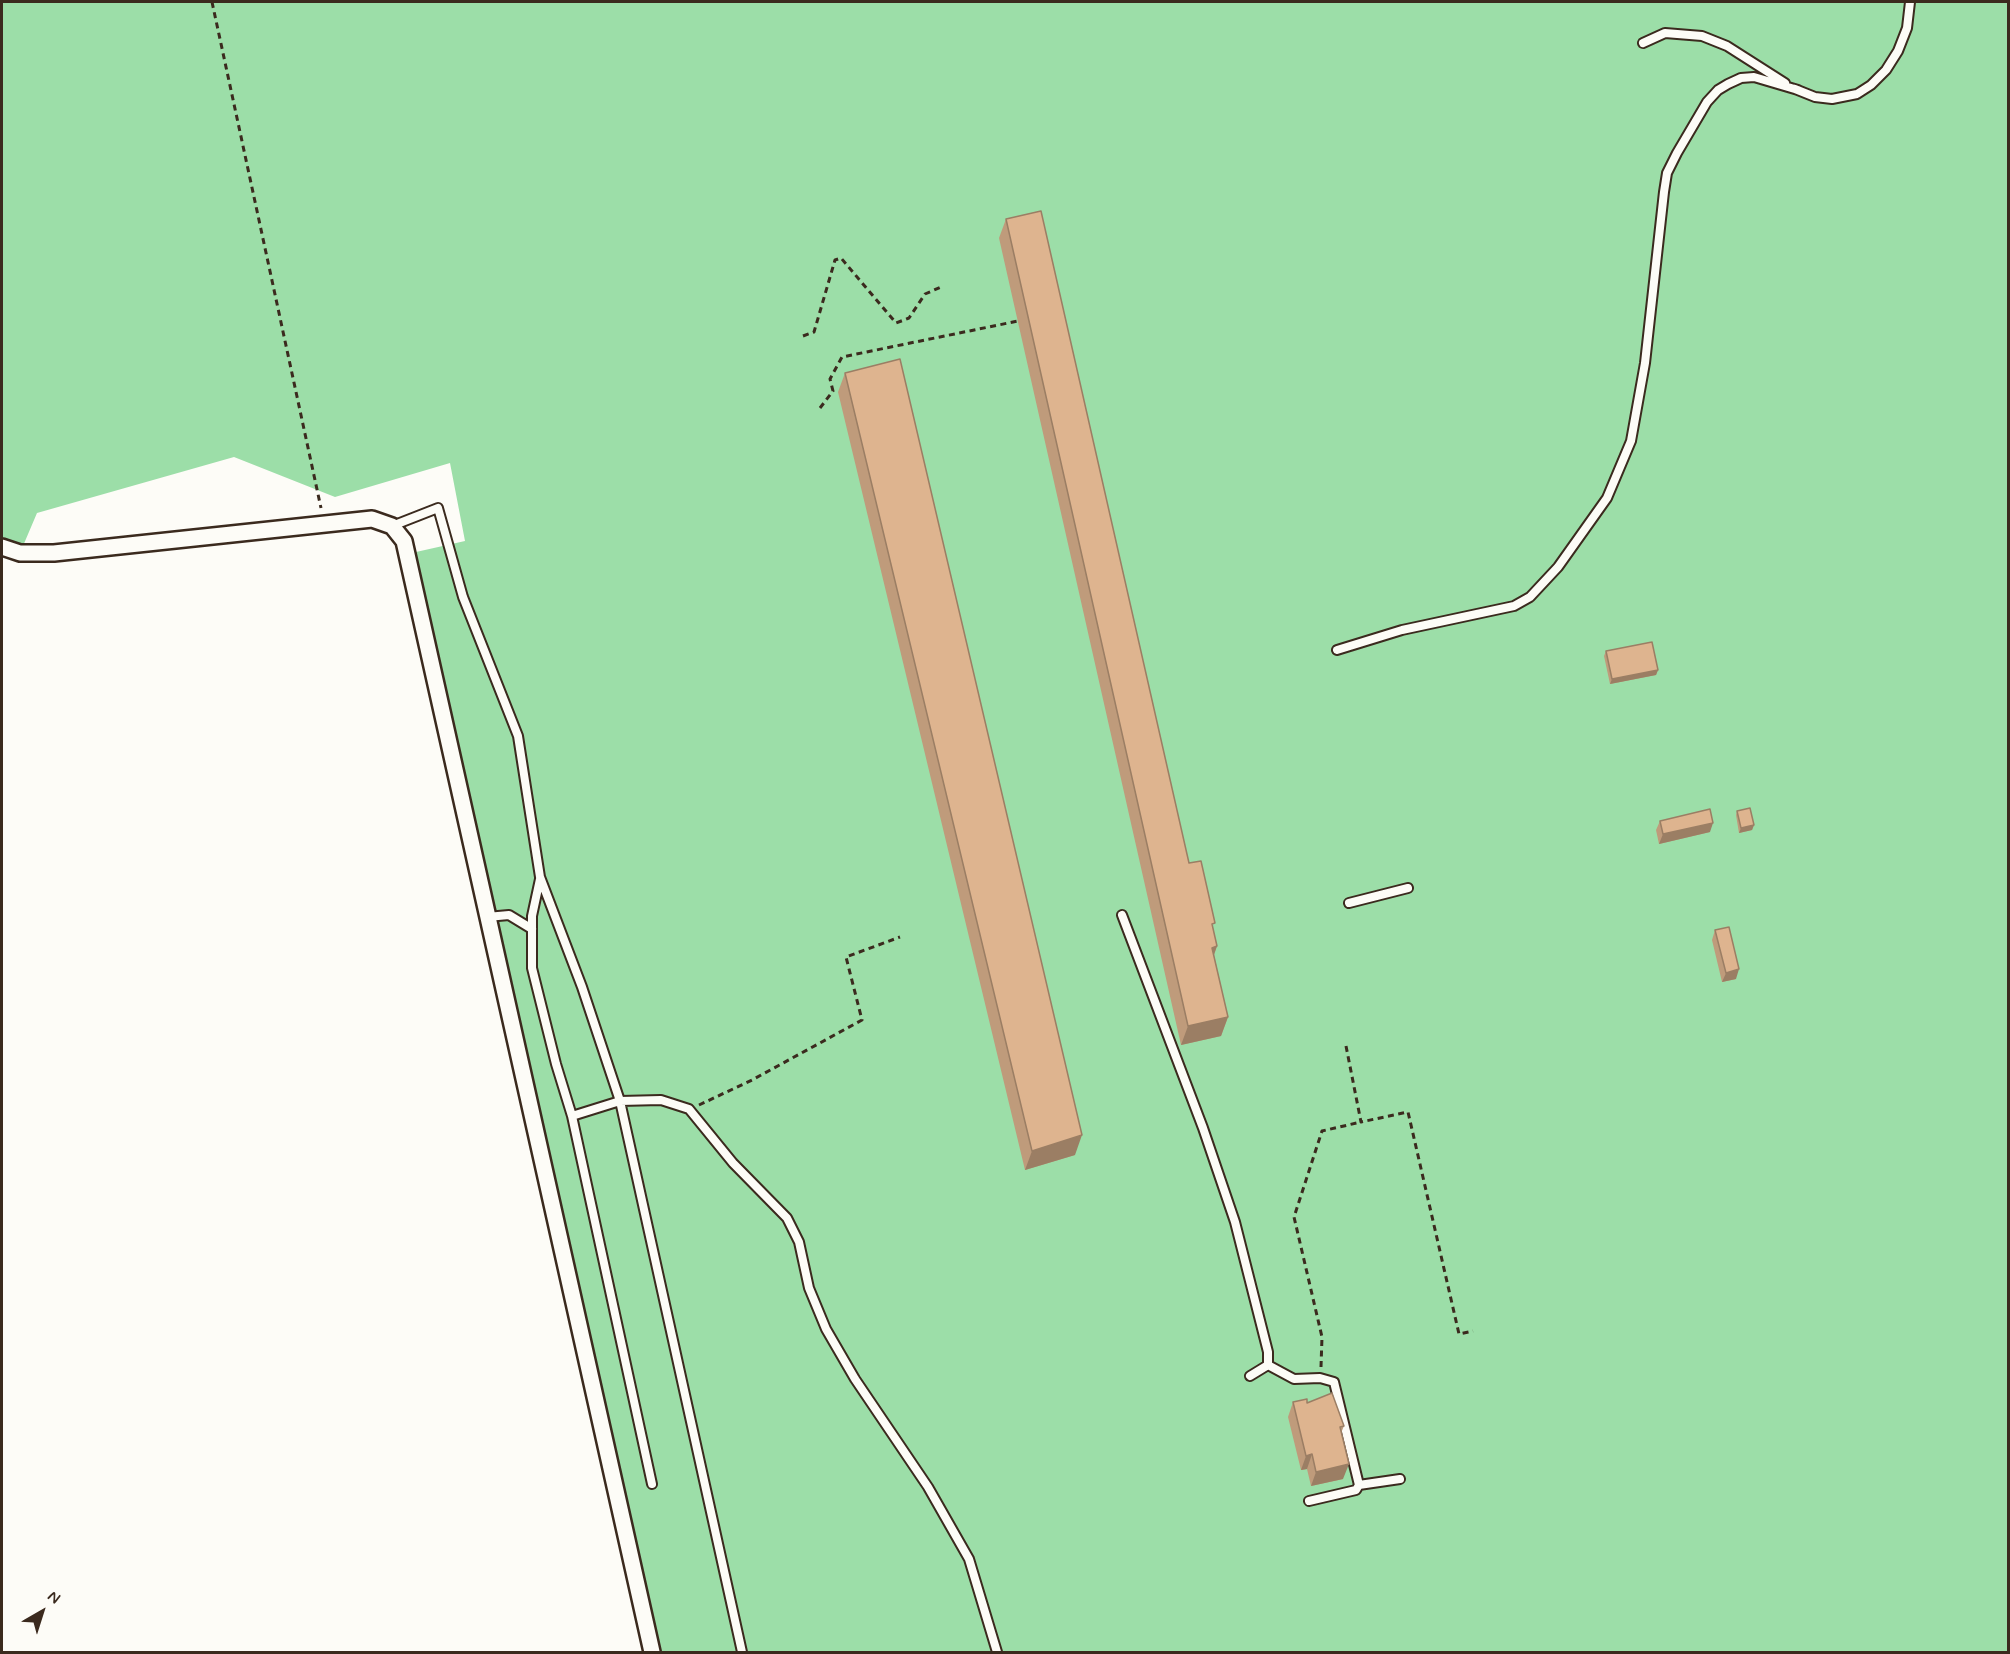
<!DOCTYPE html>
<style>
body{margin:0}
#map{position:relative;width:2010px;height:1654px;overflow:hidden;background:#fdfcf7;font-family:Mynerve,sans-serif}
canvas{display:block}
.frame{position:absolute;inset:0;border:3px solid #3b2a1e;pointer-events:none}
.north{position:absolute;left:12px;top:1582px;width:60px;height:60px;-webkit-text-stroke:4px #fdfcf7;paint-order:stroke;rotate:39deg;font-size:16px;font-weight:700;line-height:24px;text-align:center;color:#3b2a1e}
.north::after{content:'';display:block;margin:auto;width:21px;height:27px;background:#3b2a1e;clip-path:polygon(50% 0,100% 100%,50% 72%,0 100%)}
</style>
<div id="map">
<canvas width="2010" height="1654"></canvas>
<div class="frame"></div>
<div class="north">N</div>
</div>
<script>
const c = document.querySelector('canvas').getContext('2d');
c.lineJoin = 'round';
function paint(path, color) { c.fillStyle = color; c.fill(path, 'evenodd'); }
const poly = rows => new Path2D(rows.map(r => 'M' + r).join(''));
function stroke(path, color, width, dash) { c.strokeStyle = color; c.lineWidth = width; c.lineCap = dash ? 'butt' : 'round'; c.setLineDash(dash || []); c.stroke(path); }
paint(poly([
 [2,2,2008,2,2008,1652,658,1652,416,552,465,541,450,463,335,497,234,457,37,513,20,553,2,547]
]), '#9cdea8');
const lane = poly([
 [1643,43,1665,33,1702,36,1727,46,1785,83],
 [1795,89,1815,97,1832,99,1857,94,1871,85,1886,70,1898,51,1907,28,1910,2],
 [392,526,438,508,463,597,518,736,540,877,582,987,620,1101,742,1652],
 [1337,650,1402,630,1514,606,1530,597,1558,567,1607,498,1631,441,1645,363,1664,192,1667,173,1677,153,1707,102,1718,90,1728,84,1741,78,1754,77,1798,90],
 [540,879,532,916,532,968,556,1064,572,1116,652,1484],
 [1349,903,1408,888],
 [1122,915,1203,1128,1235,1222,1268,1352,1268,1365,1250,1376],
 [487,917,509,915,532,929],
 [572,1116,620,1101,661,1100,689,1109,733,1163,787,1218,799,1242,809,1288,826,1329,855,1379,928,1487,969,1559,997,1652],
 [1268,1365,1294,1379,1320,1378,1334,1382,1359,1485,1356,1490,1309,1501],
 [1359,1485,1400,1479]
]);
const street = poly([
 [2,547,20,553,54,553,372,519,392,526,404,541,652,1652]
]);
stroke(lane, '#3b2a1e', 12);
stroke(street, '#3b2a1e', 20);
stroke(poly([
 [212,2,321,508],
 [803,336,814,332,835,260,841,258,896,323,909,318,925,294,941,287],
 [820,408,833,391,830,379,842,357,1018,321],
 [1346,1046,1361,1122,1408,1112,1459,1334,1473,1331],
 [699,1105,752,1080,862,1020,846,957,900,937],
 [1321,1367,1322,1337,1294,1217,1322,1131,1361,1122]
]), '#3b2a1e', 3, [6, 4.5]);
stroke(lane, '#fdfcf7', 8);
stroke(street, '#fdfcf7', 15);
paint(poly([
 [1006,219,1189,863,1213,928,1217,946,1214,955,1228,1017,1221,1036,1181,1045,999,238],
 [845,373,1075,1155,1025,1170,838,392],
 [1606,651,1658,670,1656,675,1610,684,1604,656],
 [1737,811,1754,825,1752,830,1739,833,1736,815],
 [1660,821,1710,832,1659,844,1656,830],
 [1715,930,1736,979,1722,982,1712,940],
 [1293,1402,1307,1403,1344,1426,1341,1433,1343,1479,1311,1486,1307,1469,1301,1470,1288,1417]
]), '#bf9b7b');
paint(poly([
 [1658,670,1656,675,1610,684,1612,679],
 [1713,823,1710,832,1659,844,1663,834],
 [1754,825,1752,830,1739,833,1741,828],
 [1217,946,1210,966,1212,948],
 [1739,969,1736,979,1722,982,1726,973],
 [1228,1017,1221,1036,1181,1045,1188,1026],
 [1082,1135,1075,1155,1025,1170,1032,1151],
 [1312,1454,1307,1469,1301,1470,1306,1456],
 [1349,1464,1343,1479,1311,1486,1316,1472]
]), '#9b7e64');
const building = poly([
 [1041,211,1189,863,1201,861,1215,923,1212,924,1217,946,1212,948,1228,1017,1188,1026,1006,219,1041,211],
 [900,359,1082,1135,1032,1151,845,373,900,359],
 [1652,642,1658,670,1612,679,1606,651,1652,642],
 [1750,808,1754,825,1741,828,1737,811,1750,808],
 [1710,809,1713,823,1663,834,1660,821,1710,809],
 [1729,927,1739,969,1726,973,1715,930,1729,927],
 [1332,1393,1344,1426,1340,1427,1349,1464,1316,1472,1312,1454,1306,1456,1293,1402,1307,1399,1307,1403,1332,1393]
]);
paint(building, '#deb48f');
stroke(building, '#9b7e64', 1.5);
</script>
